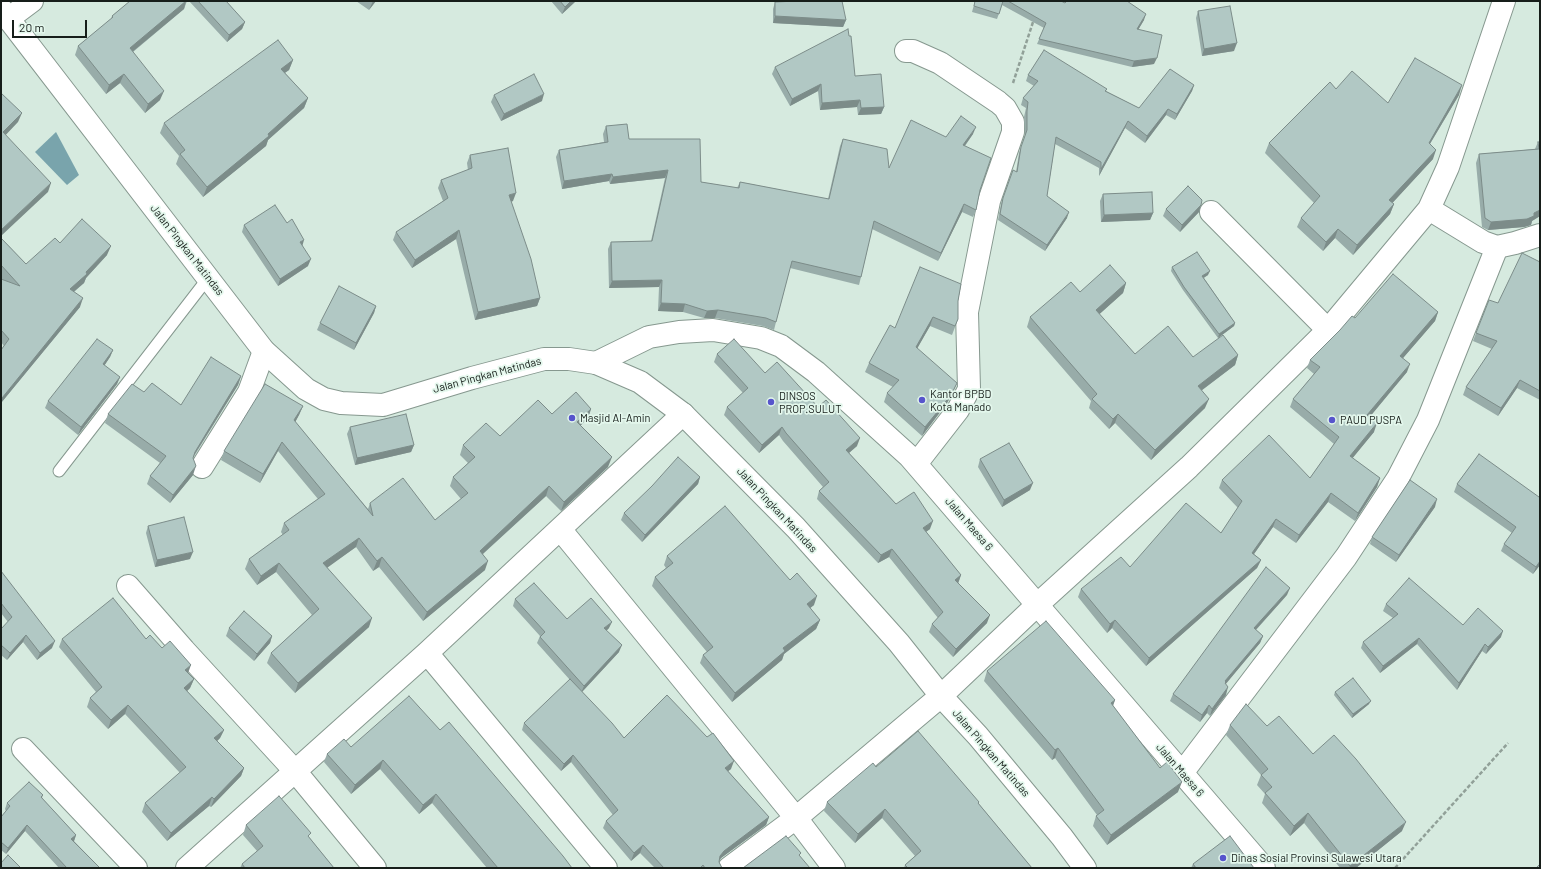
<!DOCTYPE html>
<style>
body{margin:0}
#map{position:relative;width:1541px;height:869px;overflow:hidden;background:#d6eadf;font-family:Barlow,sans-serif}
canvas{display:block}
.frame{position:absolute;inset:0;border:2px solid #171e1a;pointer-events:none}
.scale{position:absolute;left:12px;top:20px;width:75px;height:18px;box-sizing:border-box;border:2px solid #171e1a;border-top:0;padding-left:5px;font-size:12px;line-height:14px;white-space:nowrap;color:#171e1a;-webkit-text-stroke:3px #e3f7ec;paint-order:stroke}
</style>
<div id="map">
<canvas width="1541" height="869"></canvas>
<div class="frame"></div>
<div class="scale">20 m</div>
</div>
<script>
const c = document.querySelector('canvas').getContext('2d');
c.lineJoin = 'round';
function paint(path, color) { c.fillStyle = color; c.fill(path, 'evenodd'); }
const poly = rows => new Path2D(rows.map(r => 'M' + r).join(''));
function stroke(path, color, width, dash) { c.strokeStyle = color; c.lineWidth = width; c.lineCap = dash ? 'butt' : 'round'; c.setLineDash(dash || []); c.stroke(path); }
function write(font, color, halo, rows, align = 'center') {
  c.font = font + ' Barlow,sans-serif'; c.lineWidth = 3.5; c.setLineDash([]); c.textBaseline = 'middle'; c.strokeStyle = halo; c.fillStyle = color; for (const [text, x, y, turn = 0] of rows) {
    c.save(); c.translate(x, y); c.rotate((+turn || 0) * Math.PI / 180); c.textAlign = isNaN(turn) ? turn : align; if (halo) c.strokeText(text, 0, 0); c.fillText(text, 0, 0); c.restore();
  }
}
paint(poly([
 [56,132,79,175,67,185,35,152]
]), '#79a4ac');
const service = poly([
 [59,471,208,278]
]);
const minor = poly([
 [8,19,32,1],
 [906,51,913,51,940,63,998,102,1005,108,1013,122,1013,132,989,201,967,312,969,389,958,410,916,464],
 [1429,209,1483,242,1497,247,1515,243,1540,235],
 [1211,212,1328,330],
 [596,363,649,337,679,332,713,330,761,338,781,346,816,372,909,456,1264,868],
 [202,467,249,392,264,351],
 [560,529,796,818,834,868],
 [128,586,184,650,295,771,375,868],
 [427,653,606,868],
 [23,749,136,868],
 [1182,773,1346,557,1398,478,1428,420,1497,247],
 [187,868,427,653,683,414],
 [729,868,796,818,941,696,1038,604,1189,467,1328,330,1429,209,1448,167,1504,1]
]);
const tertiary = poly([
 [1,9,264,351,306,389,324,399,341,403,383,405,472,378,544,359,569,359,596,363,640,382,683,414,796,528,899,643,941,696,978,736,1062,837,1085,868]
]);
stroke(service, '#86988f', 13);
stroke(minor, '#86988f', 24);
stroke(tertiary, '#86988f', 24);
stroke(poly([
 [1013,83,1034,19],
 [1395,868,1508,743]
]), '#91a098', 2.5, [4, 2]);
stroke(service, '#fff', 11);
stroke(minor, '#fff', 22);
stroke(tertiary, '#fff', 22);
paint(poly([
 [130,1,187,1,184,9,133,52,160,100,145,113,120,83,106,94,75,55,78,46,111,19,112,16],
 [189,1,226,1,245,22,242,29,227,42],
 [356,1,376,1,369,10],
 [551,1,576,1,562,14],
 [975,1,1061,1,1065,3,1144,20,1138,30,1154,64,1132,67,1037,44,1044,28,1002,5,997,19,972,12],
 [775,2,846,20,843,27,773,23,773,9],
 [1198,11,1234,51,1202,56,1196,18],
 [293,60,289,70,285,73,308,98,304,108,268,140,266,146,203,197,176,164,179,156,160,133,164,123],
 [775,67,855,76,884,107,881,114,858,115,857,107,820,110,818,91,790,106,772,74],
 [1028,75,1107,89,1106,91,1139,108,1194,85,1192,91,1175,120,1166,115,1145,143,1125,128,1099,176,1099,168,1055,144,1047,196,1067,218,1045,251,998,220,1001,204,1013,170,1016,172,1019,153,1025,136,1024,117,1026,108,1021,105,1023,98,1034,86,1026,81],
 [1336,89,1388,103,1459,95,1430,144,1433,159,1392,203,1394,204,1390,214,1353,255,1335,238,1323,251,1297,227,1301,218,1314,203,1265,153,1269,143],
 [494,95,542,101,501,121,491,102],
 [606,126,629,139,701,182,737,188,740,182,828,199,840,146,843,139,889,168,946,137,973,134,965,146,980,190,976,210,973,217,962,212,938,261,872,229,861,277,859,285,790,268,776,322,774,330,763,326,715,318,704,318,683,312,658,311,659,287,609,288,608,249,611,242,651,241,665,178,610,184,609,181,562,189,556,157,559,150,604,142,603,134],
 [1538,142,1540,142,1540,216,1532,221,1531,225,1524,227,1488,230,1482,227,1476,163,1479,154,1535,149],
 [470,155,513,201,511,202,540,298,537,306,475,320,456,239,412,268,393,240,396,232,443,201,438,188,441,180,468,170,467,163],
 [1103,194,1153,213,1150,220,1101,222,1100,201],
 [1201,205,1199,212,1180,232,1163,216,1166,209],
 [287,223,302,245,308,266,278,286,242,232,244,225],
 [1,238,26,264,60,243,107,255,86,278,84,283,74,292,80,307,1,403,1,350,4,346,1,342,1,279,3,280,1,278],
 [1540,262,1540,400,1517,388,1498,416,1463,395,1466,387,1492,349,1473,341,1476,333,1498,303],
 [1172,267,1208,275,1204,278,1235,323,1234,326,1218,338,1183,290,1171,271],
 [1126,283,1123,293,1099,314,1135,354,1193,357,1238,355,1235,365,1201,391,1205,408,1151,460,1115,423,1109,429,1089,408,1091,401,1027,327,1030,317,1080,292],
 [958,301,958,319,952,335,930,326,917,348,953,392,947,403,922,436,884,402,887,393,893,387,865,372,869,363,895,328],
 [376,306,374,313,354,350,317,330,320,323],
 [1438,312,1435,321,1403,358,1407,372,1369,417,1374,432,1352,458,1380,478,1377,487,1355,521,1328,502,1296,543,1273,527,1254,554,1261,560,1257,568,1146,666,1112,628,1107,633,1078,597,1081,589,1130,567,1221,533,1238,508,1219,488,1222,480,1310,478,1334,444,1290,407,1293,399,1314,374,1307,368,1310,360,1355,318],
 [113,350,110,357,104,366,120,377,117,384,78,435,45,408,48,401],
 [717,354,765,373,818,407,857,446,849,453,896,504,930,529,926,532,961,575,958,584,987,623,953,657,929,632,932,624,938,618,889,557,878,563,817,499,819,491,823,487,783,441,779,435,759,453,724,415,727,407,743,393,714,362],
 [241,376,238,385,193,458,193,475,170,503,147,484,150,476,160,463,105,423,108,414,144,392,181,405],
 [303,406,299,415,295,422,368,509,370,503,435,520,461,499,450,486,453,477,468,463,460,455,463,445,500,436,552,414,591,409,588,418,580,426,608,467,561,511,546,496,483,554,485,570,423,621,379,567,373,571,356,547,327,567,369,627,295,693,267,663,271,653,312,615,276,572,257,585,245,569,249,559,283,535,281,532,284,523,318,499,278,451,260,483,221,460,224,451],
 [350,427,414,445,411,452,355,465,347,434],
 [1479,454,1540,565,1533,574,1501,551,1504,544,1512,533,1454,492,1457,484],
 [980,459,1030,490,1002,507,978,467],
 [700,477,698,484,642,542,621,520,624,513],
 [1435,507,1396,562,1370,544,1372,537],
 [148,526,190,559,155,567,146,533],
 [667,556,790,580,814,605,810,608,820,620,816,629,784,654,782,660,732,702,700,663,703,655,707,652,652,586,655,577,666,568,664,565],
 [1,571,52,648,37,660,23,642,7,660,1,655,1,629,8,622,1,613],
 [1287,595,1256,630,1263,636,1260,643,1225,684,1226,695,1210,716,1207,713,1200,722,1170,701,1173,694],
 [515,599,567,619,609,628,606,631,619,652,582,692,624,738,731,769,728,771,769,817,766,825,721,858,719,862,722,868,655,868,640,853,631,861,603,828,606,821,613,815,571,762,561,771,522,730,524,723,570,680,537,643,540,636,513,606],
 [1386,604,1463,625,1501,637,1486,654,1482,651,1457,690,1417,644,1380,673,1361,648,1363,642,1393,618,1383,611],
 [229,628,272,636,270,643,254,661,226,636],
 [62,639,146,639,162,648,194,679,190,688,187,691,224,730,220,738,217,741,244,768,241,776,211,807,209,806,167,841,142,812,145,803,180,773,125,714,108,729,87,707,90,698,96,692,59,647],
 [987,671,1115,700,1113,706,1178,792,1107,845,1093,826,1096,816,1097,815,1055,758,1052,760,984,681],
 [1335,692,1369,704,1352,718,1334,695],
 [1230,725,1267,726,1313,754,1402,831,1356,868,1340,868,1304,823,1290,836,1262,803,1265,794,1257,785,1261,775,1226,735],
 [440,730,572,868,487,868,432,803,419,814,380,769,351,794,324,762,327,754,351,747],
 [876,767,979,804,1032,868,904,868,905,865,915,856,882,818,855,843,824,811,827,802],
 [43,795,42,798,76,835,74,841,100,868,59,868,25,831,6,854,1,850,1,817,6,811,5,809,7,803],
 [246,825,309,837,334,868,240,868,242,864,257,851,243,835],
 [1193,864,1254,868,1191,868]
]), '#98aca9');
paint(poly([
 [186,1,184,9,126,57,130,48],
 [373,1,376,1,369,10],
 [571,1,576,1,562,14,565,7],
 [1146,14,1144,20,1135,35,1137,29],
 [775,16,846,20,843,27,773,23],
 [245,22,242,29,227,42,229,35],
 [1237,43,1234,51,1202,56,1204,49],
 [1157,58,1154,64,1132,67,1134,61],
 [293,60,289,70,277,78,281,69],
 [124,74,120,83,106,94,109,85],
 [821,84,818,91,790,106,792,99],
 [1194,85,1192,91,1175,120,1177,114],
 [1462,85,1459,95,1425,152,1429,143],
 [164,91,160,100,145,113,148,104],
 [544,94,542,101,501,121,504,114],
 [308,98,304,108,268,140,266,146,203,197,207,187,268,134],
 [860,100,857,107,820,110,822,103],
 [884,107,881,114,858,115,861,108],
 [1168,109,1166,115,1145,143,1147,136],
 [22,113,18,122,1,140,3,132],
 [1128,121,1125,128,1099,176,1101,169],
 [976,127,973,134,960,152,963,145],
 [1436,150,1433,159,1386,210,1389,200],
 [668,170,665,178,610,184,613,177],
 [612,174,609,181,562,189,564,181],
 [51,183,48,192,1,236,1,230],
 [516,193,513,201,506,203,509,195],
 [964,204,962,212,938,261,941,253],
 [1394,204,1390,214,1353,255,1357,245],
 [1201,205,1199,212,1180,232,1182,225],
 [1540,210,1540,216,1532,221,1531,225,1524,227,1488,230,1491,222,1534,213],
 [1069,212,1067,218,1045,251,1047,245],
 [1153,213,1150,220,1101,222,1104,215],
 [1338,229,1335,238,1323,251,1326,242],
 [459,230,456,239,412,268,415,260],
 [304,240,302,247,300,242],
 [111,246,107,255,86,278,84,283,66,298,70,289],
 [311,259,308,266,278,286,280,279],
 [1210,271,1208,275,1201,279,1202,276],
 [662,280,659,287,609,288,612,281],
 [1126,283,1123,293,1093,320,1096,310],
 [83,298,80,307,1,403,2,398],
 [540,298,537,306,475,320,478,312],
 [661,303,685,304,683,312,658,311],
 [376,306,374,313,354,350,356,343],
 [718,310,715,318,704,318,707,311],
 [1438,312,1435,321,1397,365,1400,356],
 [933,317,930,326,913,356,916,347],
 [1235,323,1234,326,1218,338,1219,334],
 [113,350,110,357,100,372,103,364],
 [1238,355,1235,365,1194,396,1198,386],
 [1410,364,1407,372,1364,424,1367,415],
 [241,376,238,385,191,460,195,452],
 [120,377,117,384,78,435,81,427],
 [1520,380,1517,388,1498,416,1501,408],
 [957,383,953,392,947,403,922,436,925,427],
 [1209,399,1205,408,1151,460,1155,450],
 [303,406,299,415,291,430,294,420],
 [591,409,588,418,574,432,577,422],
 [1118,414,1115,423,1109,429,1113,419],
 [1377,423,1374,432,1347,465,1350,456],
 [782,427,779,435,759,453,762,445],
 [860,438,857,446,843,458,846,450],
 [282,442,278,451,260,483,263,474],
 [414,445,411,452,355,465,357,458],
 [612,457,608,467,561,511,564,502],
 [196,466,193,475,170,503,173,495],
 [700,477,698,484,642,542,645,535],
 [1380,478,1377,487,1355,521,1358,513],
 [1033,483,1030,490,1002,507,1004,500],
 [549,486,546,496,476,560,480,551],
 [1331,493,1328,502,1296,543,1299,535],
 [1437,499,1435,507,1396,562,1399,555],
 [1276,519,1273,527,1249,561,1252,553],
 [933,521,930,529,920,536,923,528],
 [359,538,356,547,320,573,323,563],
 [892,549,889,557,878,563,881,555],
 [193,552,190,559,155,567,157,560],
 [382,557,379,567,373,571,377,561],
 [1261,560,1257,568,1146,666,1149,658],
 [488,561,485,570,423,621,427,612],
 [1540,561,1540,565,1533,574,1536,567],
 [279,563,276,572,257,585,261,576],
 [961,575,958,583,952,589,955,580],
 [1290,588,1287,595,1251,635,1254,628],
 [817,596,814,605,804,613,807,604],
 [990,615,987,623,953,657,956,649],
 [372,618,369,627,295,693,298,683],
 [820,620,816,629,784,654,782,660,732,702,735,693,783,648],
 [1115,620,1112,628,1107,633,1110,624],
 [612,622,609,628,602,635,604,628],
 [1503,631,1501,637,1486,654,1488,647],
 [26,635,23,642,7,660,10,653],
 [272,636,270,643,254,661,257,654],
 [1263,636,1260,643,1225,685,1225,681],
 [1419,638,1417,644,1380,673,1383,666],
 [55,641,52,648,37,660,40,653],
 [1485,644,1482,651,1457,690,1459,683],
 [622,645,619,652,581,693,584,686],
 [191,665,188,673,185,670],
 [194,679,190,688,181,697,184,688],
 [1228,687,1226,695,1210,716,1212,709],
 [1115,700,1111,710,1111,703],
 [1371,701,1369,704,1352,718,1353,714],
 [128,705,125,714,108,729,111,720],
 [1209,705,1207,713,1200,722,1202,715],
 [224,730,220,738,211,747,214,738],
 [1058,748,1055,758,1052,760,1055,750],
 [573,755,571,762,561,771,564,764],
 [383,760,380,769,351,794,355,785],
 [734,761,731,769,722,776,725,768],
 [244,768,241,776,211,807,214,799],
 [1182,782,1178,792,1107,845,1111,835],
 [436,794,432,803,419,814,423,805],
 [212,797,209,806,167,841,171,833],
 [885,809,882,818,855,843,858,834],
 [1308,813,1304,823,1290,836,1294,826],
 [769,817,766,825,721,858,717,863,720,856,724,851],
 [1406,822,1402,831,1356,868,1349,868,1350,866],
 [27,825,25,831,6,854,8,848],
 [76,835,74,841,69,845,71,839],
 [643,845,640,853,631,861,634,853]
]), '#7c8c89');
const building = poly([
 [130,1,186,1,130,48,164,91,148,104,124,74,109,85,78,46,113,17,112,16,130,1],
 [198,1,226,1,245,22,229,35,198,1],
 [560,1,571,1,565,7,560,1],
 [797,1,842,1,846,20,775,16,775,2,797,1],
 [975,1,1003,1,999,14,974,6,975,1],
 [1008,1,1061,1,1065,3,1067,1,1127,1,1146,14,1137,29,1162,35,1157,58,1134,61,1039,39,1046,23,1008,1],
 [1230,6,1237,43,1204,49,1198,11,1230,6],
 [848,29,849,36,851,36,855,76,881,74,884,107,861,108,860,100,822,103,821,84,792,99,775,67,848,29],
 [278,40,293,60,281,69,308,98,268,134,269,136,207,187,180,154,185,150,164,123,278,40],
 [1044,50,1107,89,1105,91,1139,108,1170,69,1194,85,1177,114,1168,109,1147,136,1128,121,1101,169,1101,162,1056,137,1047,196,1069,212,1047,245,1000,214,1003,198,1013,170,1017,172,1021,147,1027,130,1027,111,1028,102,1023,98,1038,81,1028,75,1044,50],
 [1415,58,1462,85,1429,143,1436,150,1389,200,1394,204,1357,245,1338,229,1326,242,1301,218,1320,196,1269,143,1330,82,1336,89,1352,71,1388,103,1415,58],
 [534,74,544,94,504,114,494,95,534,74],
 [1,93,22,113,3,132,51,183,1,230,1,93],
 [961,116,976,127,963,145,991,158,980,190,976,210,964,204,941,253,874,221,861,277,792,261,776,322,766,318,718,310,707,311,685,304,661,303,662,280,612,281,611,242,652,241,668,170,613,177,612,174,564,181,559,150,608,142,606,126,627,124,629,139,700,139,701,182,739,188,740,182,829,199,843,139,887,149,889,168,911,120,946,137,961,116],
 [1538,142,1540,142,1540,210,1534,213,1534,216,1527,219,1491,222,1485,218,1479,154,1539,149,1538,142],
 [508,148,516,193,509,195,531,259,540,298,478,312,459,230,415,260,396,232,448,198,441,180,472,168,470,155,508,148],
 [1188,186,1202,200,1201,205,1182,225,1166,209,1188,186],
 [1152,192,1153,213,1104,215,1103,194,1152,192],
 [275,205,287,223,292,219,304,240,300,242,311,259,280,279,244,225,275,205],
 [82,219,111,246,86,272,87,274,70,289,83,298,2,398,1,397,1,350,9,339,1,330,1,279,20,286,1,265,1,238,26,264,55,238,60,243,82,219],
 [1197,252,1210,271,1202,276,1235,323,1219,334,1184,287,1172,267,1197,252],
 [1522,253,1540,262,1540,391,1520,380,1501,408,1466,387,1497,341,1476,333,1489,300,1498,303,1522,253],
 [1110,265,1126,283,1096,310,1135,354,1168,326,1193,357,1223,335,1238,355,1198,386,1209,399,1155,450,1118,414,1113,419,1092,399,1097,394,1030,317,1071,282,1080,292,1110,265],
 [920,267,961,284,958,301,958,319,955,326,933,317,916,347,957,383,951,395,925,427,887,393,899,380,869,363,890,325,895,328,920,267],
 [1393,274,1438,312,1400,356,1410,364,1367,415,1377,423,1350,456,1380,478,1358,513,1331,493,1299,535,1276,519,1252,553,1261,560,1149,658,1115,620,1110,624,1081,589,1121,557,1130,567,1186,503,1221,533,1242,501,1222,480,1269,435,1310,478,1339,437,1293,399,1320,367,1310,360,1340,330,1352,316,1355,318,1393,274],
 [339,286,376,306,356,343,320,323,339,286],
 [97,339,113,350,103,364,120,377,81,427,48,401,97,339],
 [734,339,765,373,777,362,818,407,826,400,860,438,846,450,896,504,914,492,933,521,923,528,961,575,955,580,990,615,956,649,932,624,943,612,892,549,881,555,819,491,829,482,786,433,782,427,762,445,727,407,748,388,717,354,734,339],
 [211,357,241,376,195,452,193,458,196,466,173,495,150,476,166,456,108,414,132,384,144,392,152,383,181,405,211,357],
 [265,384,303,406,294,420,373,516,370,503,403,478,435,520,468,493,453,477,475,457,463,445,486,423,500,436,538,400,552,414,576,392,591,409,577,422,612,457,564,502,549,486,480,551,488,561,427,612,382,557,377,561,359,538,323,563,372,618,298,683,271,653,319,609,279,563,261,576,249,559,289,530,284,523,325,494,282,442,263,474,224,451,265,384],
 [406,414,414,445,357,458,350,427,406,414],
 [1009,443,1033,483,1004,500,980,459,1009,443],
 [1479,454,1539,497,1540,495,1540,561,1536,567,1504,544,1516,527,1457,484,1479,454],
 [678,457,700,477,645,535,624,513,652,486,678,457],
 [1410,480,1437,499,1399,555,1372,537,1410,480],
 [725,506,790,580,797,573,817,596,807,604,820,620,783,648,785,651,735,693,703,655,713,647,655,577,673,563,667,556,725,506],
 [184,517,193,552,157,560,148,526,184,517],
 [1266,567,1290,588,1254,628,1263,636,1225,681,1226,682,1225,683,1228,687,1212,709,1209,705,1202,715,1173,694,1266,567],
 [1,571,55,641,40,653,26,635,10,653,1,645,1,629,12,617,1,603,1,571],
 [1409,578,1463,625,1478,608,1503,631,1488,647,1485,644,1459,683,1419,638,1383,666,1363,642,1398,614,1386,604,1409,578],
 [534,583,567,619,591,598,612,622,604,628,622,645,584,686,540,637,545,632,515,599,534,583],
 [113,598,146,639,150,635,162,648,170,641,191,665,185,670,194,679,184,688,224,730,214,738,244,768,214,799,212,797,171,833,145,803,186,767,128,705,111,720,90,698,102,687,62,639,113,598],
 [244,611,272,636,257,654,229,628,244,611],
 [1046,621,1115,700,1111,703,1160,768,1167,762,1182,782,1111,835,1096,816,1104,810,1058,748,1055,750,987,671,1046,621],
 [1353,678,1371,701,1353,714,1335,692,1353,678],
 [570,679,612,723,624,738,667,695,707,737,713,733,734,761,725,768,769,817,724,851,720,856,719,862,722,868,705,868,703,865,700,868,664,868,643,845,634,853,606,821,618,810,573,755,564,764,524,723,570,679],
 [409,696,440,730,449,722,563,856,572,868,498,868,436,794,423,805,383,760,355,785,327,754,344,739,351,747,409,696],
 [1246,704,1267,726,1279,716,1313,754,1334,735,1356,759,1406,822,1350,866,1308,813,1294,826,1265,793,1272,787,1261,775,1268,769,1230,725,1246,704],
 [918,731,979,802,978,803,1032,868,908,868,905,865,921,851,885,809,858,834,827,802,873,763,876,767,918,731],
 [29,782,43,795,41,797,76,835,71,839,100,868,67,868,27,825,8,848,1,842,1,817,10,806,7,803,29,782],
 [279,796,311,833,308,836,334,868,245,868,242,864,263,846,246,825,279,796],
 [786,836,801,853,799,855,810,868,743,868,786,836],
 [1230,836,1254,868,1196,868,1193,864,1230,836],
 [8,855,21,868,1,868,1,863,8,855],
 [1540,864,1540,868,1536,868,1540,864]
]);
paint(building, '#b1c8c4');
stroke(building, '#7c8c89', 1);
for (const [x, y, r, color] of [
 [922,400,4,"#5754cc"],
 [771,402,4,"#5754cc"],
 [572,418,4,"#5754cc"],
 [1332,420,4,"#5754cc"],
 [1223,858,4,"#5754cc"]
]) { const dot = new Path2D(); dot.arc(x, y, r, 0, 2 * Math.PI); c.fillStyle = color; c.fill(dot); stroke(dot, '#e3f7ec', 1.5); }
write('11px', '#171e1a', '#e3f7ec', [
 ["Jalan Pingkan Matindas",187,250,52],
 ["Jalan Pingkan Matindas",487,375,-15],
 ["Jalan Pingkan Matindas",777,510,47],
 ["Jalan Maesa 6",969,524,49],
 ["Jalan Pingkan Matindas",991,753,49],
 ["Jalan Maesa 6",1180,770,49]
]);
write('11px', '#171e1a', '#e3f7ec', [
 ["Kantor BPBD",930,394],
 ["Kota Manado",930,407],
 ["DINSOS",779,396],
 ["PROP.SULUT",779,409],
 ["Masjid Al-Amin",580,418],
 ["PAUD PUSPA",1340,420],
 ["Dinas Sosial Provinsi Sulawesi Utara",1231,858]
], 'left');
</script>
